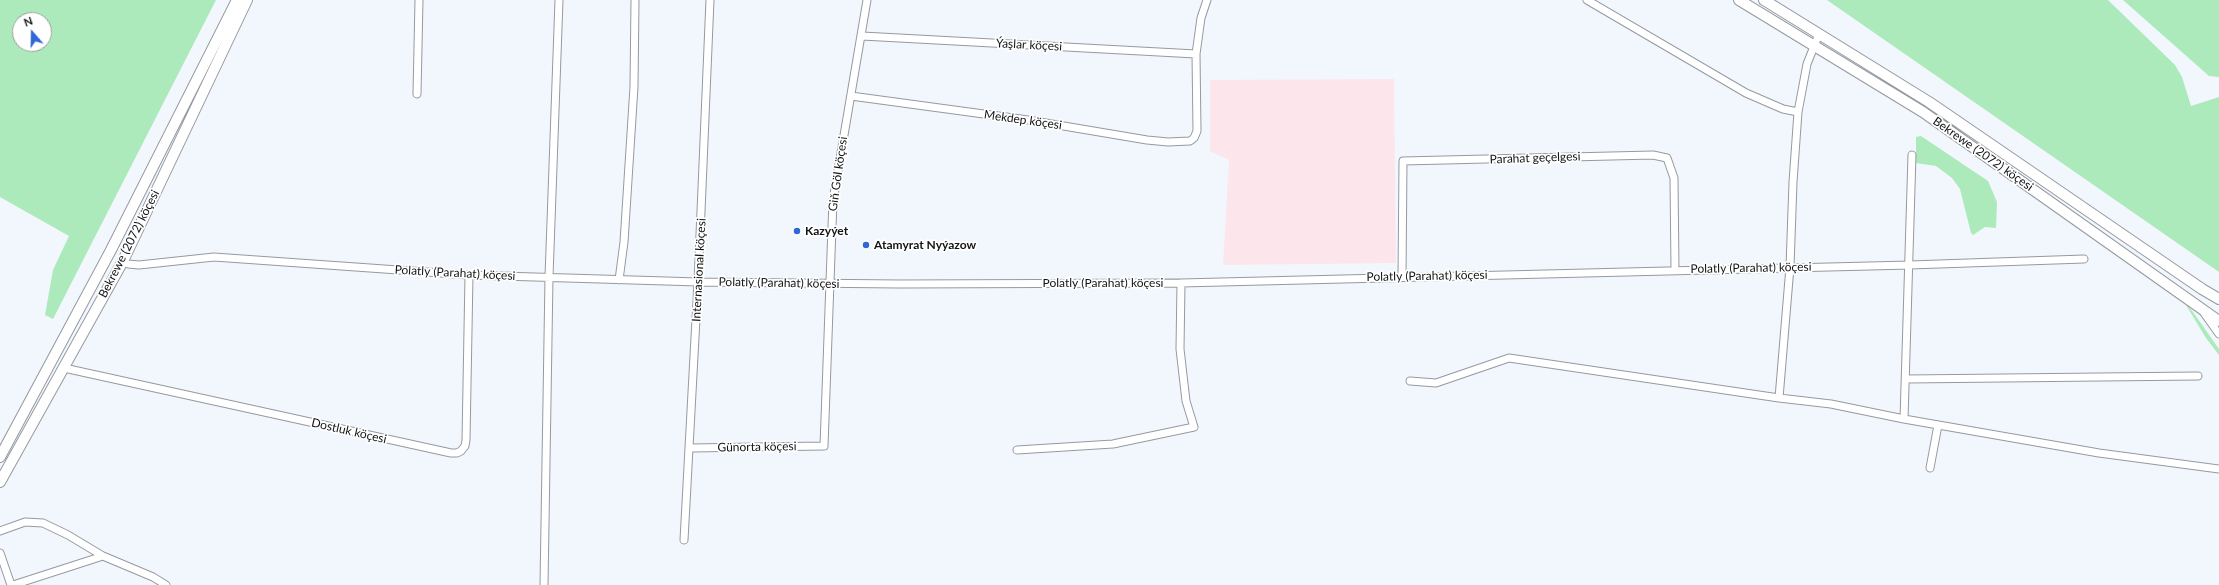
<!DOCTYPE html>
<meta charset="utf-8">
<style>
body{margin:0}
#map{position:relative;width:2219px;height:585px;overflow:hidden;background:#f1f7fd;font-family:Lato,sans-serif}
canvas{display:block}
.north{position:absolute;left:12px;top:12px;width:40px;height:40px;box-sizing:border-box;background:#fff;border:1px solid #a0a1a1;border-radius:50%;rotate:340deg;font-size:11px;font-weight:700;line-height:16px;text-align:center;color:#111315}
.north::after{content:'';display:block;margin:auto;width:14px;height:18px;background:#3167d6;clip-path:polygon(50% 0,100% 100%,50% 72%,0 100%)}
</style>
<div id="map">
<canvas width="2219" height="585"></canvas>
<div class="north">N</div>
</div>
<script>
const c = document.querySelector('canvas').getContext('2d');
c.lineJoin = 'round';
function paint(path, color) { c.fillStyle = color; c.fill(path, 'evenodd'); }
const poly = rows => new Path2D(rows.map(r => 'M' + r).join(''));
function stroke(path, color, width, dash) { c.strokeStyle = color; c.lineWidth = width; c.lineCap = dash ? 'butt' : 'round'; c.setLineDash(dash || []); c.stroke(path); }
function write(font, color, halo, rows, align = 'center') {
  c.font = font + ' Lato,sans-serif'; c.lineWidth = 3.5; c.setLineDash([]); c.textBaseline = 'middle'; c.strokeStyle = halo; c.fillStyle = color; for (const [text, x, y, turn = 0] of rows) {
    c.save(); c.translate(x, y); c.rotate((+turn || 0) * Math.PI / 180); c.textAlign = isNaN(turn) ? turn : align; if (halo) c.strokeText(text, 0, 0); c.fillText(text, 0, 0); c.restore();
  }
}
paint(poly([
 [1394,79,1396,263,1223,265,1229,160,1210,151,1210,80]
]), '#fce6eb');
paint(poly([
 [0,0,216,0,53,319,45,315,53,270,69,236,0,197],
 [20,20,44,20,44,44,20,44],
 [1827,0,2108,0,2175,65,2182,77,2191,106,2219,97,2219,272],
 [2123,0,2219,0,2219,77,2209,76],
 [1921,136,1988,181,1997,202,1996,228,1985,227,1973,235,1971,233,1960,189,1952,178,1936,166,1916,163,1916,137],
 [2186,305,2187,305,2193,312,2219,349,2219,355,2206,338]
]), '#aceabb');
const minor = poly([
 [1587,0,1746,93,1783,109,1798,112],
 [862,36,1196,54],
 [417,94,419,0],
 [851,96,1028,120,1147,140,1168,142,1190,141,1194,138,1197,131,1196,54,1201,18,1207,0],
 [123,261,128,264,139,265,214,257,469,275,698,282,900,284,1181,283,1910,265,2084,259],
 [1402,277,1403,161,1653,155,1667,158,1674,178,1675,270],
 [619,280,624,242,634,87,635,0],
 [2204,313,2219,334],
 [64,368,451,453,457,453,461,451,465,446,466,440,469,275],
 [1906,379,2198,376],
 [1410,381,1436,383,1509,358,1779,398,1831,404,1904,419,2099,453,2219,469],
 [1779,398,1790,267,1793,182,1798,112,1807,64,1819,34],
 [1904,419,1912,155],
 [690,448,824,446,833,200,867,0],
 [1017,450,1113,444,1194,427,1186,401,1180,349,1181,283],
 [1930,468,1938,425],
 [0,531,25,522,43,523,68,535,103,556,153,577,166,585],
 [684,540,698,282,710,0],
 [0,553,11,585],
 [13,585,103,556],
 [544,585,549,277,559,0]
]);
const secondary = poly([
 [1739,0,1923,112,2219,321],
 [1764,0,1929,102,2202,289,2219,299],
 [0,457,111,250,237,0],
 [0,482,123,261,247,0]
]);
stroke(minor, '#959aa0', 9);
stroke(secondary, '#959aa0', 12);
stroke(minor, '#fff', 7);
stroke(secondary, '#fff', 10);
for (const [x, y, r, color] of [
 [797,231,4,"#3167d6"],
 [866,245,4,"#3167d6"]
]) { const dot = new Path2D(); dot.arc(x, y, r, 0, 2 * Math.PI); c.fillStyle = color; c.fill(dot); stroke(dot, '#fff', 1.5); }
write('12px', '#111315', '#fff', [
 ["Ýaşlar köçesi",1029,45,3],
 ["Mekdep köçesi",1023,120,8],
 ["Bekrewe (2072) köçesi",1983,154,35],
 ["Parahat geçelgesi",1535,158,-2],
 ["Giň Göl köçesi",838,174,-82],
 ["Bekrewe (2072) köçesi",129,244,-63],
 ["Polatly (Parahat) köçesi",1751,268,-1],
 ["Internasional köçesi",699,270,-87],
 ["Polatly (Parahat) köçesi",455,273,3],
 ["Polatly (Parahat) köçesi",1427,276,-1],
 ["Polatly (Parahat) köçesi",779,283,1],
 ["Polatly (Parahat) köçesi",1103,283],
 ["Dostluk köçesi",349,431,13],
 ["Günorta köçesi",757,447,-1]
]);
write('bold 12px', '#111315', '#fff', [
 ["Kazyýet",805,231],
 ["Atamyrat Nyýazow",874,245]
], 'left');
</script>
